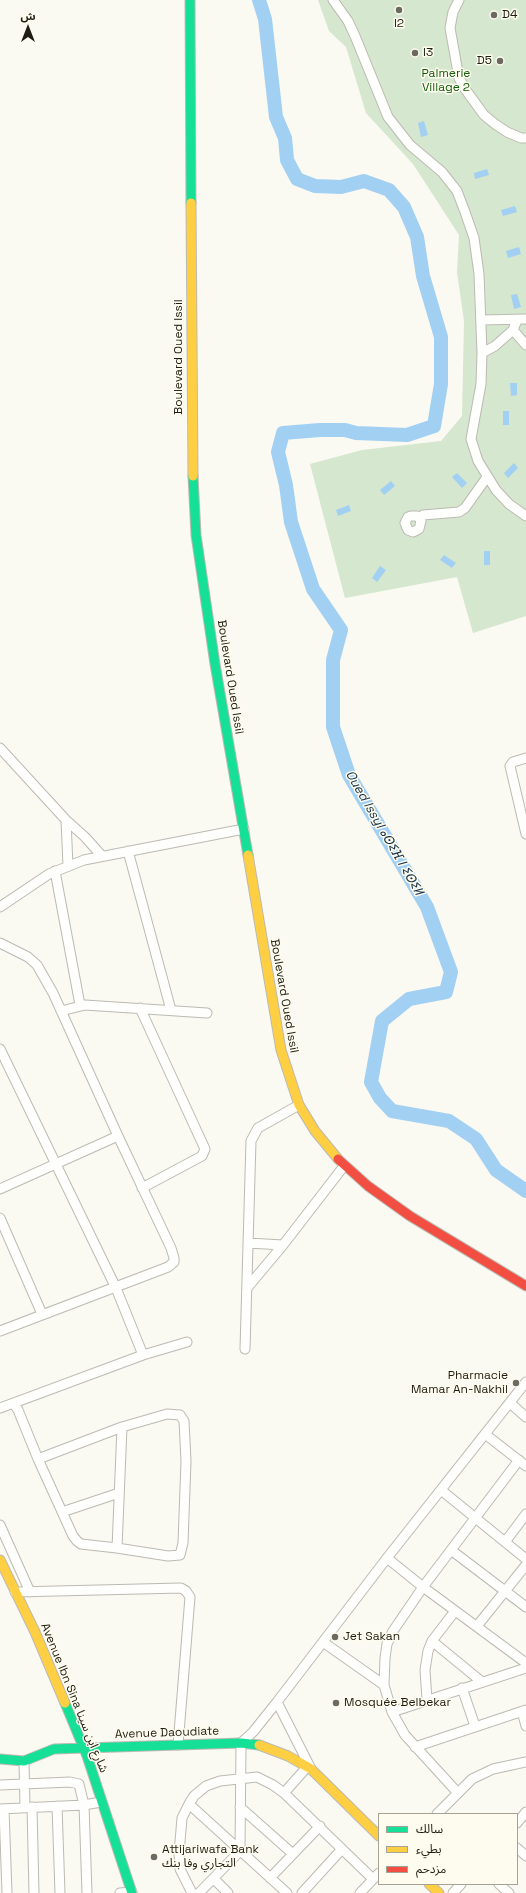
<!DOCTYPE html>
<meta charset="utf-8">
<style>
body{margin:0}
#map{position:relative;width:526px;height:1893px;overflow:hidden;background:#faf9f2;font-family:"Space Grotesk","Noto Sans Arabic",sans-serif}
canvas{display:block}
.legend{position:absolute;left:378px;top:1813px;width:140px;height:72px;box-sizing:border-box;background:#fefcef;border:1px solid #a5a296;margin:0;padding:5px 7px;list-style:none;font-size:12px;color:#1f1c11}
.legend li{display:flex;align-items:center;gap:8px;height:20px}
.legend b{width:20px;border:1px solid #a5a296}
.north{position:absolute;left:8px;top:8px;width:40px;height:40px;-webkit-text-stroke:3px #fefcef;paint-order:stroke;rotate:0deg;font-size:11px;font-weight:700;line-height:16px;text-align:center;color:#1f1c11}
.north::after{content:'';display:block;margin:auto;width:14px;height:18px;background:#1f1c11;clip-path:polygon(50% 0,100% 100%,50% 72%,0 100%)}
</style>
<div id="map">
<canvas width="526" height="1893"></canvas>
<ul class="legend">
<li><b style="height:5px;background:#16e098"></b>سالك</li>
<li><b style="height:5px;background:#ffcf43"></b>بطيء</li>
<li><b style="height:5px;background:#f24e42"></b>مزدحم</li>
</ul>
<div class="north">ش</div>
</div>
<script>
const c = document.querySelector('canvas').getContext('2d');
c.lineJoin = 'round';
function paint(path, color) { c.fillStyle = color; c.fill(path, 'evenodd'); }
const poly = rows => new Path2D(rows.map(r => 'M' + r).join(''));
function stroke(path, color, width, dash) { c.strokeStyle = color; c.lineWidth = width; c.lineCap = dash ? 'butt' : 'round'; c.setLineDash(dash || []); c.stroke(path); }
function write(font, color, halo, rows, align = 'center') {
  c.font = font + ' "Space Grotesk","Noto Sans Arabic","Noto Sans Tifinagh",sans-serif'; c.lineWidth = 3; c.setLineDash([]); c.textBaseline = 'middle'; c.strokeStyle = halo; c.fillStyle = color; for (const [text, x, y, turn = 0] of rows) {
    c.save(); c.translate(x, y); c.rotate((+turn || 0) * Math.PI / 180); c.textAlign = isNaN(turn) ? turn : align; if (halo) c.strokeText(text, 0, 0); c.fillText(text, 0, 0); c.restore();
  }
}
paint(poly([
 [318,0,526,0,526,616,473,633,457,577,345,598,310,464,362,450,441,441,462,416,464,321,457,272,459,235,413,164,366,113,346,47,329,31]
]), '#d5e7ce');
paint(poly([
 [424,121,428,135,421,137,418,123],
 [487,169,489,175,475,179,474,173],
 [515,206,517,212,503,216,501,210],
 [519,247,521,254,508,258,506,251],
 [517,294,521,307,514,309,511,295],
 [510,383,517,383,517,395,511,396],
 [503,411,509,411,509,425,503,425],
 [514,463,518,468,508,478,504,473],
 [457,473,467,483,462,488,452,477],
 [391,481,395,486,384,495,380,490],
 [349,505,351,511,338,516,336,510],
 [484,551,490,551,490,565,484,565],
 [444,555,456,563,452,568,440,560],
 [380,566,386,570,377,582,372,578]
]), '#a2d0f3');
stroke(poly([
 [259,0,265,19,276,117,285,138,287,160,297,179,315,186,341,187,364,181,389,190,404,207,417,237,423,276,441,337,441,384,434,426,407,435,356,433,345,430,320,430,283,433,278,452,286,485,291,522,313,589,341,630,333,660,333,727,349,775,427,907,451,972,446,992,409,999,382,1021,371,1082,380,1098,392,1111,449,1121,476,1139,496,1170,526,1191]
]), '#a2d0f3', 14);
const street = poly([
 [333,0,348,21,355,36,388,117,410,145,442,172,457,191,465,212,474,238,479,274,482,353,481,384,471,439,478,461,496,490,509,504,526,516],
 [459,0,453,12,450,28,459,78,465,89,484,115,495,124,507,132,521,138,526,138],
 [481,320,526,319],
 [513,330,526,345],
 [482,353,495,346,513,330,517,320],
 [419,518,421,521,419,529,413,532,408,530,405,523,408,517,411,516,417,516,419,518,423,515,459,512,465,508,487,477],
 [0,748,66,820,85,837,102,856],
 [526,758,513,762,510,766,526,834],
 [66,820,68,866],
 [128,851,171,1010],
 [55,871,80,1005],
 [0,907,49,874,84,860,244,829],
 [0,943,28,957,37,965,53,993,118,1136,171,1248,174,1258,174,1262,168,1267,0,1331],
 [140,1008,205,1149,202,1156,142,1188],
 [61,1011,85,1005,207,1013],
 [0,1049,116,1288,143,1355],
 [0,1189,118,1136],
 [0,1218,42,1314],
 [248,1243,283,1245],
 [247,1288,283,1245,344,1166],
 [245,1349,251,1141,258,1128,299,1105],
 [510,1403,526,1417],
 [14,1404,18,1410,38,1459,73,1536,77,1541,81,1544,117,1548,168,1556,180,1555,183,1543,186,1461,184,1421,180,1415,167,1414,122,1427,38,1459],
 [0,1408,143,1355,187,1342],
 [485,1434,526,1466],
 [441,1490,526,1559],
 [62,1512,119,1493],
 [0,1525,30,1592],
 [505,1542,526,1514],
 [117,1548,122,1427],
 [451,1550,526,1607],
 [387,1558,423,1587,526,1663],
 [15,1592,181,1588,186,1591,190,1597,178,1745],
 [477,1626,526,1565],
 [432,1641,482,1682],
 [323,1642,384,1685],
 [462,1688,475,1726],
 [427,1700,425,1670,428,1651,432,1641,455,1611],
 [277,1702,311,1769],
 [522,1711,526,1726],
 [392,1712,526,1668],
 [415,1747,526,1710],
 [24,1761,25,1808],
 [0,1785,70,1782,79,1784,84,1805,87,1893],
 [457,1792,405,1735,392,1712,384,1685,385,1658,387,1644,393,1631,423,1587,519,1460],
 [284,1793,307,1767],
 [189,1804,287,1893],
 [57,1806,60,1893],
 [32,1807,34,1893],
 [240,1807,293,1854],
 [0,1809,84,1805,101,1802],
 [4,1809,7,1893],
 [437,1814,472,1779,493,1769,526,1762],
 [517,1823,526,1812],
 [517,1848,526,1856],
 [270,1878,320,1826],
 [214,1879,228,1893],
 [499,1884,509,1893],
 [120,1893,132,1892],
 [192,1893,180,1869,179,1853,182,1818,189,1804,194,1796,206,1786,220,1781,257,1777,273,1785,284,1793,373,1879],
 [199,1893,240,1851,241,1743,253,1732,277,1702,387,1558,526,1382],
 [302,1893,342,1849],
 [360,1893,379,1873],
 [453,1893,461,1884]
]);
const fast = poly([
 [190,0,191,203],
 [193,476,196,535,215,664,248,855],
 [65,1703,87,1756,132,1893],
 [0,1759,24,1761,54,1749,241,1743,259,1745]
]);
const slow = poly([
 [191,203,193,476],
 [248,855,281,1050,299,1105,315,1131,338,1159],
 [0,1560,35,1632,65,1703],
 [259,1745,288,1756,311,1769,379,1836],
 [429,1884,439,1893]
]);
const jam = poly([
 [338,1159,368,1186,410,1216,526,1286]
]);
stroke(street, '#bcbab2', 11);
stroke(fast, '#bcbab2', 11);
stroke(slow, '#bcbab2', 11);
stroke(jam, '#bcbab2', 11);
stroke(street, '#fefefd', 9);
stroke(fast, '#16e098', 9);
stroke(slow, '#ffcf43', 9);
stroke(jam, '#f24e42', 9);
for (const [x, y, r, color] of [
 [399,10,4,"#6c6960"],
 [494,15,4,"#6c6960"],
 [415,53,4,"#6c6960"],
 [500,61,4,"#6c6960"],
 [516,1383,4,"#6c6960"],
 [335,1637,4,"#6c6960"],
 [336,1703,4,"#6c6960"],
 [154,1857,4,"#6c6960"]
]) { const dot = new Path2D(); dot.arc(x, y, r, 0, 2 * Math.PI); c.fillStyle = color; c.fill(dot); stroke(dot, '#fefcef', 1.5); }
write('12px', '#1f1c11', '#fefcef', [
 ["D4",502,15],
 ["I2",399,24,"center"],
 ["I3",423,53],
 ["D5",492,61,"right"],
 ["Pharmacie",508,1376,"right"],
 ["Mamar An-Nakhil",508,1390,"right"],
 ["Jet Sakan",343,1637],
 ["Mosquée Belbekar",344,1703],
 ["Attijariwafa Bank",162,1850],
 ["التجاري وفا بنك",162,1864]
], 'left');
write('12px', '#0f5b07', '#fefcef', [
 ["Palmerie",446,74],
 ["Village 2",446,88]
]);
write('12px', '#1f1c11', '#fefcef', [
 ["Boulevard Oued Issil",179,357,-90],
 ["Boulevard Oued Issil",230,677,81],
 ["Boulevard Oued Issil",284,996,80],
 ["Avenue Ibn Sina شارع ابن سينا",74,1698,68],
 ["Avenue Daoudiate",167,1733,-2]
]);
write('italic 13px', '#133046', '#fefcef', [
 ["Oued Issyl ⴰⵙⵉⴼ ⵏ ⵉⵙⵉⵍ",384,833,60]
]);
</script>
